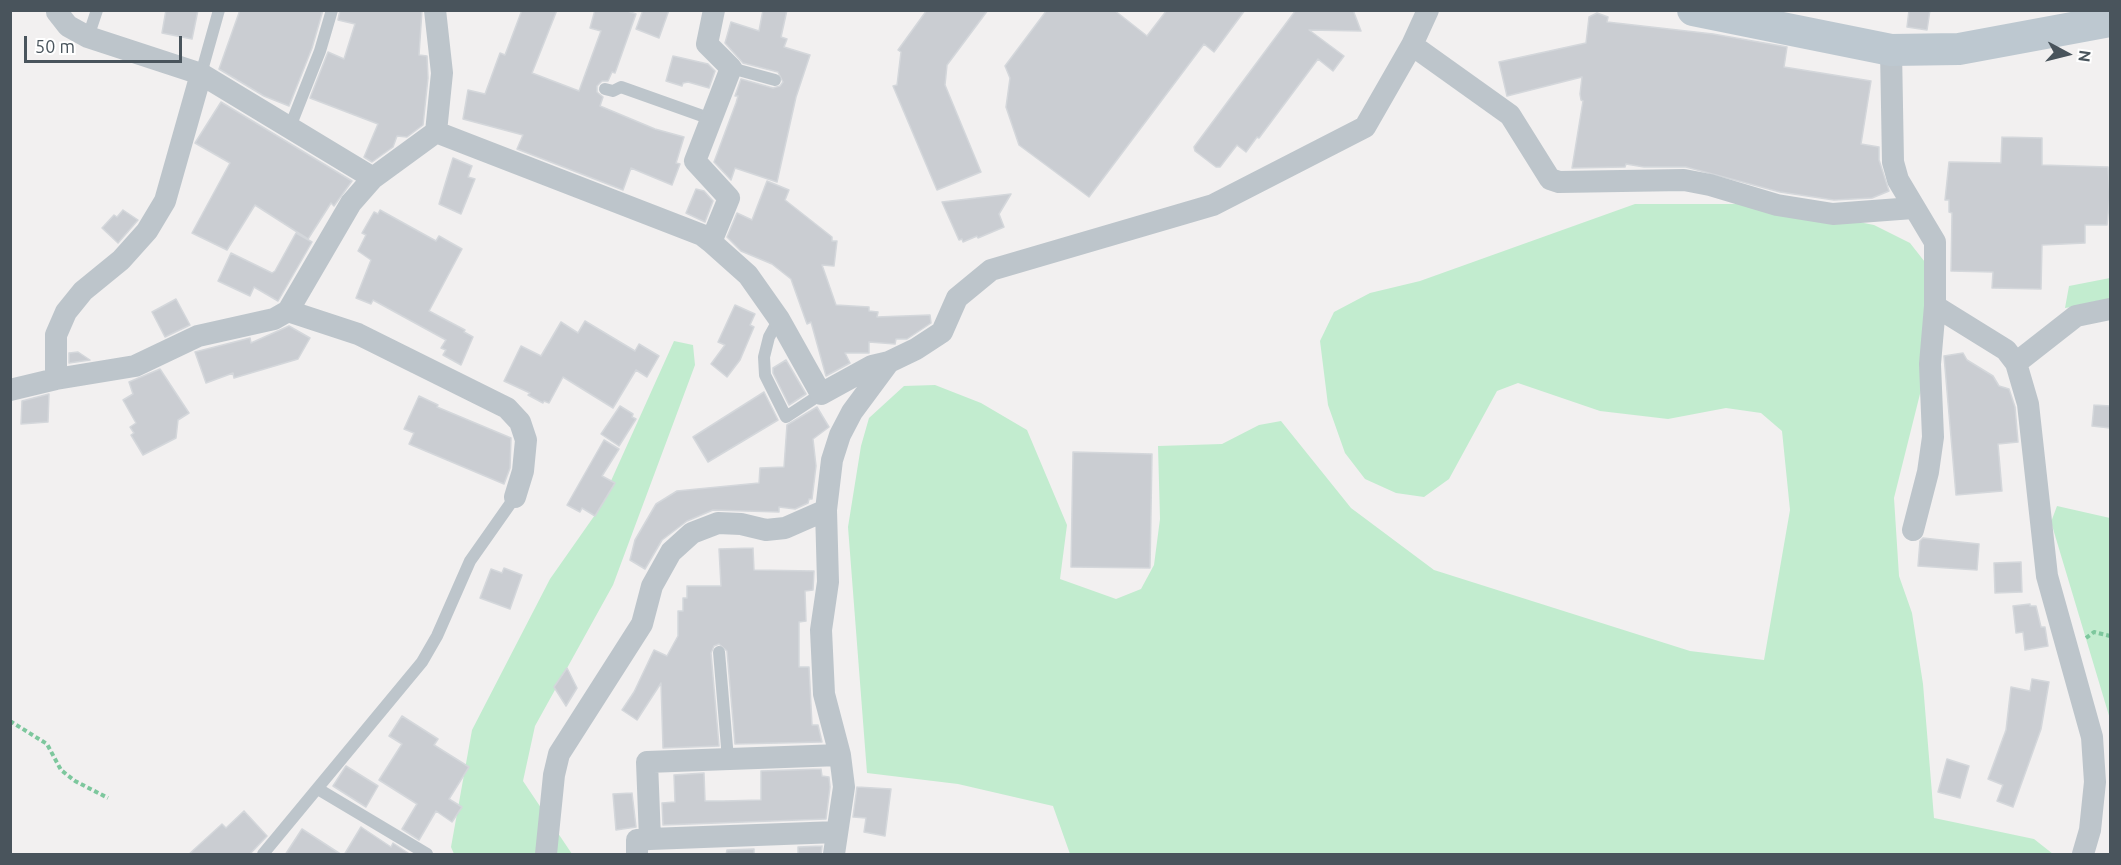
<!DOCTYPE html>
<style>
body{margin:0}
#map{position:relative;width:2121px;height:865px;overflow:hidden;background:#f2f0f0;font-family:Ubuntu,sans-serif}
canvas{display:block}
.frame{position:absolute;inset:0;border:12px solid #49545c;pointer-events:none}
.north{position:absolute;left:2037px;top:24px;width:60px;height:60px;-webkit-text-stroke:4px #fff;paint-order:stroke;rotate:97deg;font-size:16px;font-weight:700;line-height:24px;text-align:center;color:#49545c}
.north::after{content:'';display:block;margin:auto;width:21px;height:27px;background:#49545c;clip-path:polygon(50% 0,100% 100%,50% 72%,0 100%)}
.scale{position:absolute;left:24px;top:36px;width:158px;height:27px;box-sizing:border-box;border:3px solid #49545c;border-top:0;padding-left:8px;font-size:18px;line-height:21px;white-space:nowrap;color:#49545c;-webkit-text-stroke:4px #fff;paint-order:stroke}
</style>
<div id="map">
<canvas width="2121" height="865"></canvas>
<div class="frame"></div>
<div class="north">N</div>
<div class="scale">50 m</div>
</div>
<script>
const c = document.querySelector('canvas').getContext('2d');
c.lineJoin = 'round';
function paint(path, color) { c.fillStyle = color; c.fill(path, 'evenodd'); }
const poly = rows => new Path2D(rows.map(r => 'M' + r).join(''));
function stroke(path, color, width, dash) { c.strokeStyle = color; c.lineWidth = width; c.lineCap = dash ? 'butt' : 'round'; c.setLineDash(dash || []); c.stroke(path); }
paint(poly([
 [1635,204,1768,204,1874,225,1910,243,1932,271,1935,334,1894,498,1899,576,1912,613,1923,684,1934,818,2034,839,2053,854,1070,854,1053,806,958,784,867,773,848,527,861,446,869,418,904,386,935,385,981,403,1027,430,1067,525,1060,579,1116,599,1141,589,1154,565,1160,519,1158,446,1222,444,1259,425,1281,421,1351,508,1434,570,1690,651,1764,660,1790,510,1782,431,1761,413,1726,408,1668,419,1600,411,1518,383,1497,391,1449,479,1424,497,1396,493,1365,479,1345,453,1328,405,1320,341,1334,312,1370,293,1420,281],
 [2110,278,2110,301,2065,308,2069,286],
 [674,341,693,345,695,365,613,585,535,726,523,781,572,854,454,854,451,847,472,730,550,579,597,512],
 [2057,506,2110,518,2110,719,2051,522]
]), '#c2eccf');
const building = poly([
 [166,10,198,10,192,39,162,33,166,10],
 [240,10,323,10,312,48,289,106,264,96,219,69,240,10],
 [340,10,422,10,419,55,427,56,428,78,423,125,407,137,397,136,393,147,372,162,364,157,378,124,310,98,328,52,344,59,355,24,338,20,340,10],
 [522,10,557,10,532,73,579,91,601,31,590,28,595,10,625,10,636,14,615,73,612,72,608,81,602,81,597,86,597,92,603,97,600,106,655,129,684,137,676,163,680,164,672,185,631,168,623,190,517,149,523,135,463,119,468,90,485,94,500,53,505,55,522,10],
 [643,10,669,10,659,38,636,29,643,10],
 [763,10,787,10,781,37,787,39,784,47,810,55,796,97,777,182,735,168,731,180,714,162,736,103,738,96,735,96,741,79,773,88,780,86,783,82,778,72,743,63,725,43,731,22,759,31,763,10],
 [927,10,988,10,947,65,945,85,981,172,937,190,893,86,897,85,901,52,898,50,927,10],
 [1047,10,1114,10,1147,36,1167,10,1245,10,1214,52,1204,44,1089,197,1019,145,1006,107,1010,78,1005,66,1047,10],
 [1296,10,1353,10,1361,31,1309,30,1344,56,1333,71,1318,59,1259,138,1257,137,1246,152,1237,145,1220,167,1216,167,1195,151,1194,147,1296,10],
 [1909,10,1930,10,1927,30,1907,27,1909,10],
 [1597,13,1608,17,1607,22,1713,34,1787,47,1784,67,1871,81,1861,144,1879,147,1879,160,1889,191,1872,198,1834,200,1780,192,1686,167,1644,167,1626,164,1625,167,1572,168,1583,101,1581,100,1580,94,1582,77,1507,96,1499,62,1586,43,1589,17,1597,13],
 [673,56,708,64,715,71,709,88,688,82,683,83,682,86,666,81,673,56],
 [221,102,352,181,334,206,331,203,308,239,255,205,227,250,192,233,230,163,195,143,221,102],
 [2002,137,2042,138,2042,165,2108,167,2110,195,2107,225,2085,225,2085,243,2042,245,2041,289,1992,288,1993,272,1951,271,1952,213,1949,212,1949,200,1945,200,1949,162,2001,163,2002,137],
 [453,158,472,166,468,177,475,179,461,214,439,204,453,158],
 [767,181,789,190,785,200,832,237,832,241,837,241,834,266,822,265,836,305,869,307,869,311,878,312,877,317,930,315,931,323,907,339,896,339,895,344,869,342,869,353,845,353,850,363,826,376,811,322,807,324,791,279,772,264,741,251,727,237,737,213,752,220,767,181],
 [696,189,704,191,713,201,705,222,686,213,696,189],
 [1011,194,999,214,1004,227,978,238,977,236,963,242,962,239,959,240,942,202,1011,194],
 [123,210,138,220,118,243,102,228,114,215,117,217,123,210],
 [380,210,436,241,439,236,462,249,429,311,465,330,464,332,473,337,461,365,443,355,446,350,441,348,446,340,373,300,371,304,356,298,371,260,358,251,366,235,362,233,374,212,378,214,380,210],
 [296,233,312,242,278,301,254,287,250,296,218,281,231,253,272,273,275,271,296,233],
 [176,299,190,325,165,337,152,312,176,299],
 [735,305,755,314,750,325,754,327,740,360,727,377,711,364,725,345,718,342,735,305],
 [585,321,635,351,639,344,659,356,647,377,636,370,613,408,563,377,549,403,544,401,543,403,528,395,530,393,504,381,521,346,541,356,561,322,578,333,585,321],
 [289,326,310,338,298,359,234,378,233,373,206,383,195,352,250,338,251,343,289,326],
 [78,352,90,360,69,363,69,353,78,352],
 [1963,353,1967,360,1993,376,1999,386,2009,389,2015,407,2018,442,1998,444,2002,491,1956,495,1944,356,1963,353],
 [786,360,806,394,789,405,773,373,773,368,786,360],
 [160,369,189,413,178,420,176,438,143,455,131,435,134,433,130,427,136,423,123,400,133,394,129,382,160,369],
 [764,392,778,420,708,462,693,437,764,392],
 [49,394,48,422,21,424,22,401,49,394],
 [419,396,438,405,437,407,511,438,510,468,504,484,409,444,414,433,404,429,419,396],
 [2094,405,2110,406,2110,428,2092,426,2094,405],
 [620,406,633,414,632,417,636,419,619,446,601,434,620,406],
 [817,407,829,427,813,439,816,466,812,499,809,499,808,503,795,509,779,507,779,512,713,510,687,521,662,540,645,569,630,560,635,540,656,504,677,491,759,483,760,468,784,467,787,425,817,407],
 [604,440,619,449,602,476,615,483,595,516,582,508,580,512,567,505,604,440],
 [1073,452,1152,454,1150,568,1071,567,1073,452],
 [1923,538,1979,544,1977,570,1918,566,1920,541,1923,538],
 [753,548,754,570,814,571,813,590,805,591,806,621,799,622,799,667,809,667,812,725,818,725,822,742,735,744,727,651,719,644,714,646,711,653,719,746,663,748,661,683,637,720,622,710,634,692,654,650,667,656,678,636,678,611,683,611,683,598,687,598,687,586,721,586,719,549,753,548],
 [2021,562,2022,592,1995,593,1994,563,2021,562],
 [504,568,522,575,510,609,480,598,491,569,502,573,504,568],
 [2030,604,2030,606,2036,606,2041,627,2045,627,2048,646,2025,650,2023,632,2016,633,2013,606,2030,604],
 [567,668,577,688,566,706,554,687,567,668],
 [2032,679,2049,682,2041,729,2013,807,1997,801,2003,785,1988,779,2006,730,2011,687,2030,691,2032,679],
 [402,716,438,739,434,745,469,767,449,799,462,807,452,822,436,811,419,840,402,829,417,804,379,780,402,744,389,736,402,716],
 [1947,759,1969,766,1960,798,1938,792,1947,759],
 [346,766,378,786,366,807,333,786,346,766],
 [821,769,822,776,829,777,830,787,826,819,663,825,662,803,675,802,674,775,704,773,705,801,724,801,761,800,761,771,821,769],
 [857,787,891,789,885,836,864,832,866,818,853,817,857,787],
 [632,793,636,827,616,830,613,794,632,793],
 [244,811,267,836,249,855,188,855,222,824,226,828,244,811],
 [361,827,391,847,393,843,411,855,344,855,361,827],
 [302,829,342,855,285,855,302,829],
 [822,846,821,855,798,855,798,847,822,846],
 [754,849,754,855,726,855,727,850,754,849]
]);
paint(building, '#cacdd2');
stroke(building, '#d4d7db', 1.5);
stroke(poly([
 [2086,638,2094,632,2110,636],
 [10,721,47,744,61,770,75,781,108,798]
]), '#7dc79d', 4, [4.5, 3]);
stroke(poly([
 [88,37,97,10],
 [731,68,775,80],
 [201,74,219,10],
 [605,89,613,91,621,87,711,119],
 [290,127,320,51,332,10],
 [779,319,769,337,764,357,765,375,786,417,821,394],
 [719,652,728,759],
 [318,789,427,854],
 [263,854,422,662,437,636,470,561,515,497]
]), '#bdc5cb', 12);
stroke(poly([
 [57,12,68,26,88,37,201,74,373,178],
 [1412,45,1510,115,1550,179,1559,182,1684,180,1710,185,1777,205,1833,214,1913,208],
 [1891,50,1893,162,1898,180,1935,242,1935,306,2006,350,2016,363,2028,404,2047,576,2092,737,2095,782,2090,830,2083,854],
 [436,132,702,235,711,242,748,275,779,319,821,394,872,366,889,362,916,349,942,332,957,298,991,270,1213,205,1365,127,1412,45,1428,10],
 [711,242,729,198,695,161,731,68,707,44,714,10],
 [288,311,358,334,507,408,520,422,526,440,523,471,515,497],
 [2016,363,2076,316,2110,309],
 [56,379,56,335,66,312,83,291,121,260,147,231,165,201,201,74],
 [10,390,56,379,135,366,198,336,274,319,288,311,351,203,373,178,436,132,442,73,435,10],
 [1913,530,1928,472,1933,437,1930,364,1935,306],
 [650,839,837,832],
 [546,854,554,775,559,754,642,624,652,586,671,552,692,533,718,523,741,524,766,530,785,528,826,510],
 [637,854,637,840,650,839,647,762,840,755],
 [834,854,844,787,840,755,824,694,821,630,828,582,826,510,832,460,840,435,852,412,889,362]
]), '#bdc5cb', 22);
stroke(poly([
 [1693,10,1891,50,1959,49,2110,21]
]), '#bdc8d0', 32);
</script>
